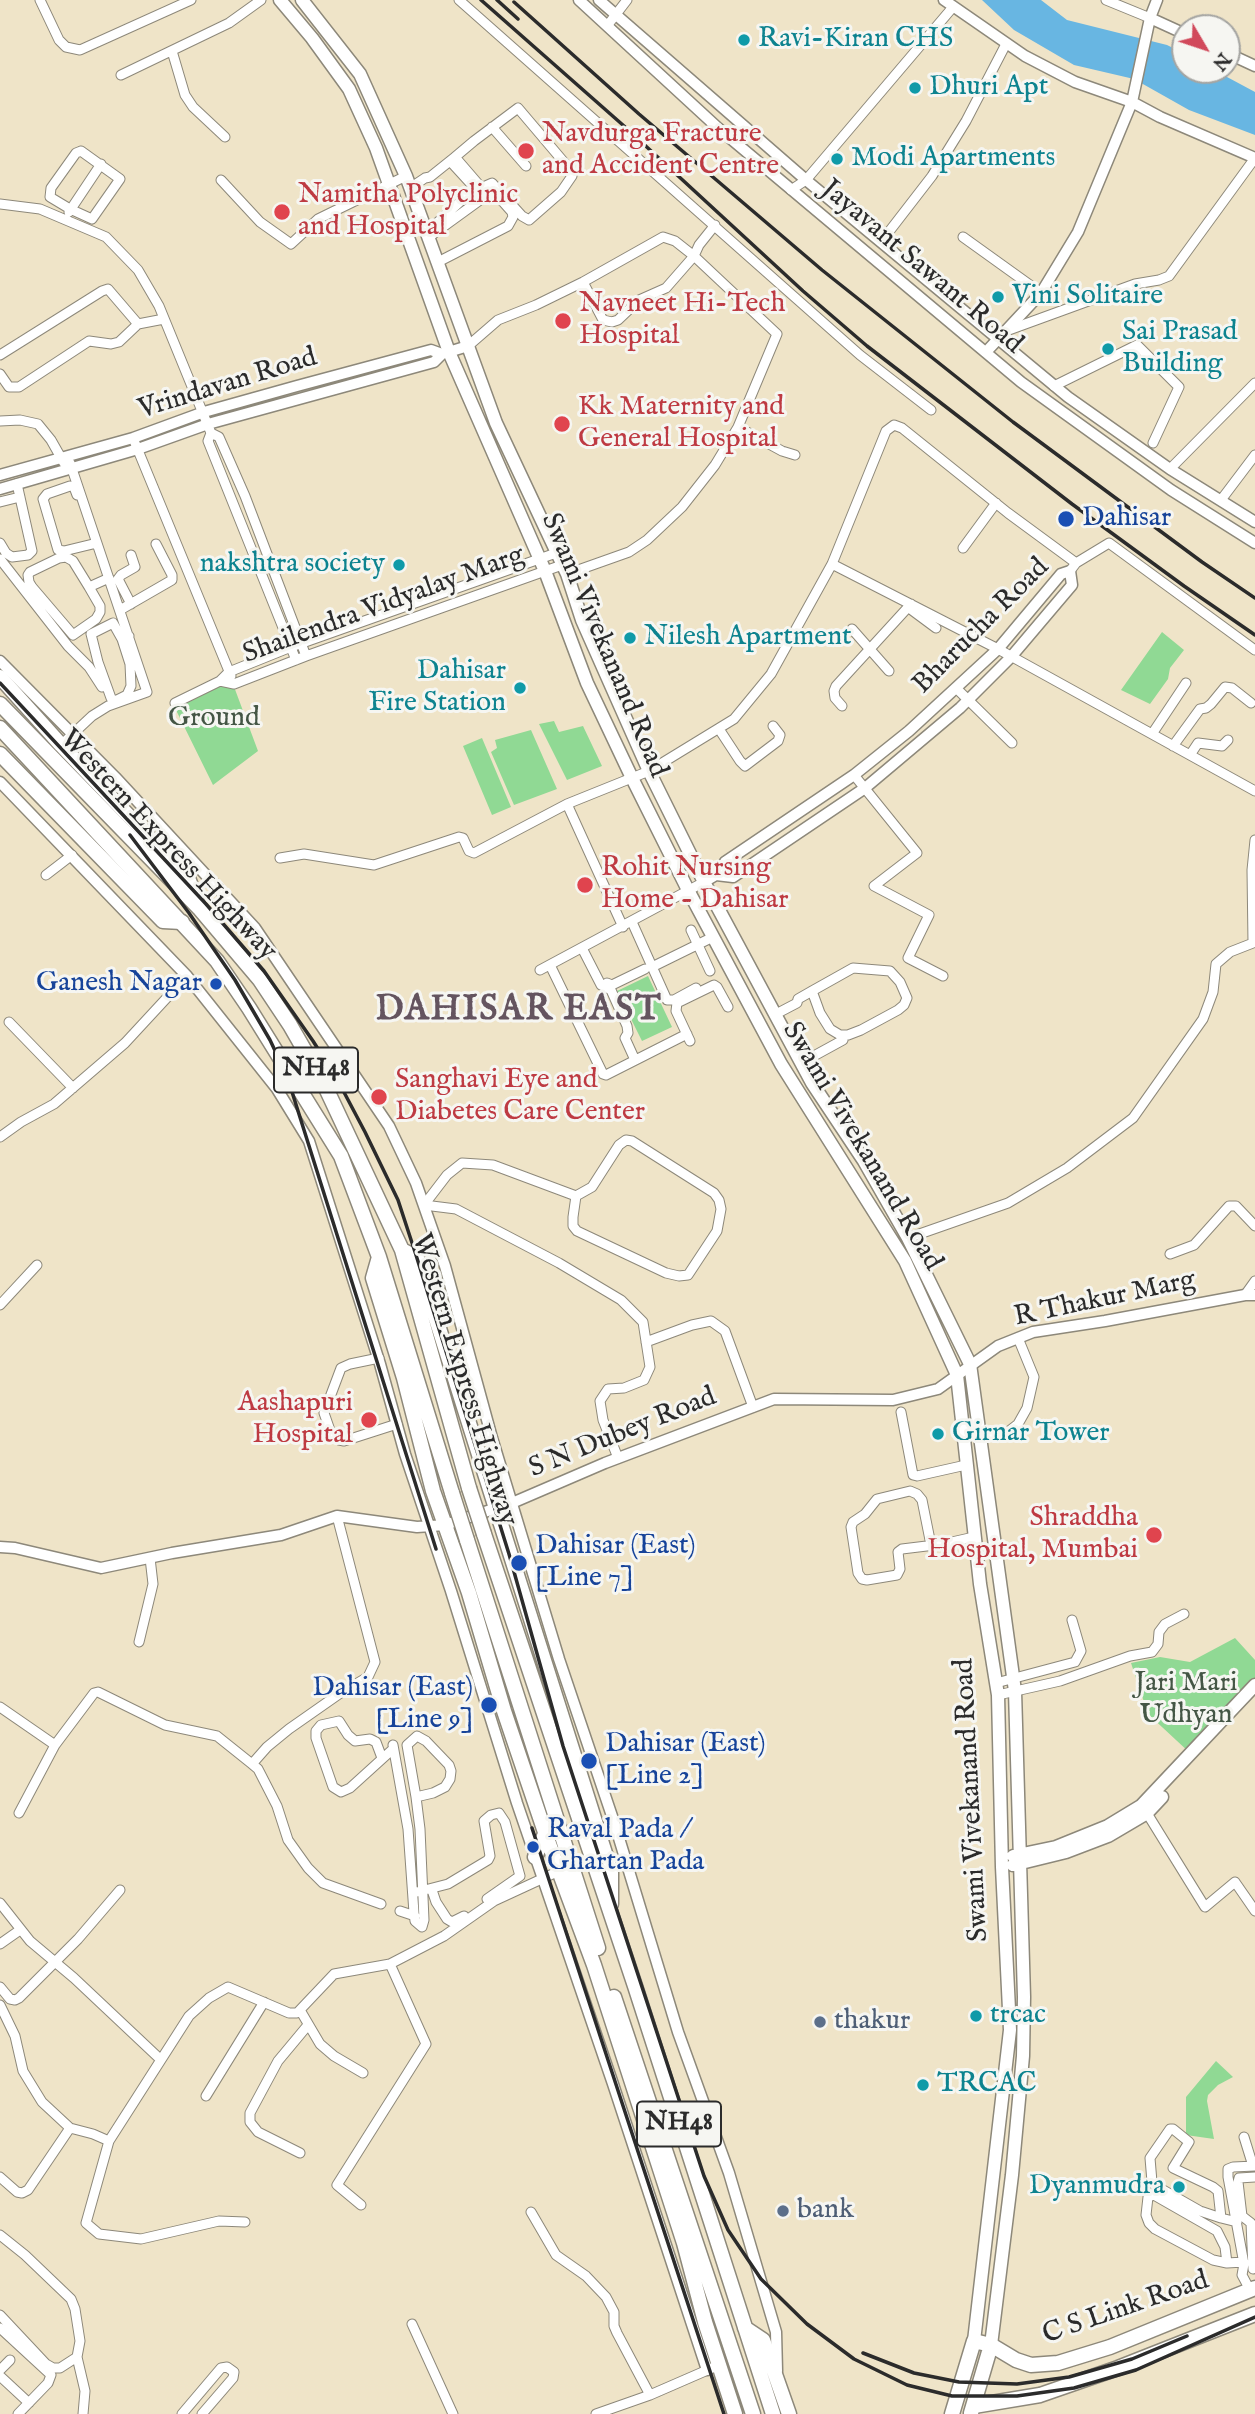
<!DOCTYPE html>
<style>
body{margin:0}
#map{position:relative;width:1255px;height:2414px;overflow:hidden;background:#efe4c8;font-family:"IM FELL English",serif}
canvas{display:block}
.north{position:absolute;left:1171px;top:14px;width:70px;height:70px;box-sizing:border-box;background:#f6f6f2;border:2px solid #a5a5a2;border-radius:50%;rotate:129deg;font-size:19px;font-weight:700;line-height:28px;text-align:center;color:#2b2b2b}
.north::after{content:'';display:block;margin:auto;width:24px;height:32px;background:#d1495b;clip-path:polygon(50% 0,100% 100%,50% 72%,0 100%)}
</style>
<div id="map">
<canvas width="1255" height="2414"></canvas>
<div class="north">N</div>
</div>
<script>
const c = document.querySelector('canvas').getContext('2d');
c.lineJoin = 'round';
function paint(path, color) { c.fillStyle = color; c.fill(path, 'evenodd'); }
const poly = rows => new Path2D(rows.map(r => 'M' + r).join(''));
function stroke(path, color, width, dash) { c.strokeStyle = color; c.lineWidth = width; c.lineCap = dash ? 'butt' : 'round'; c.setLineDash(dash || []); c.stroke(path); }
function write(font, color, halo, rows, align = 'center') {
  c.font = font + ' "IM FELL English",serif'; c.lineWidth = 6; c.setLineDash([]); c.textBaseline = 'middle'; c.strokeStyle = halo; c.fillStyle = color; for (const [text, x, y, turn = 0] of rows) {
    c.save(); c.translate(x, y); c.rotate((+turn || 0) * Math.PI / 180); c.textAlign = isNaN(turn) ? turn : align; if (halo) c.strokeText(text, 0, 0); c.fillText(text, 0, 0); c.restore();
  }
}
paint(poly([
 [1162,632,1184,650,1170,668,1168,679,1150,704,1121,690],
 [230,676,258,751,213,785,174,706],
 [554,721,559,732,583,726,602,766,567,780,539,724],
 [531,730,557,789,514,805,491,752,497,748,495,740],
 [482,738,511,807,492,815,463,746],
 [648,976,672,1027,642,1041,617,991],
 [1235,1638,1255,1660,1255,1682,1190,1753,1148,1714,1131,1663,1160,1657,1190,1662],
 [1216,2061,1233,2077,1218,2085,1208,2095,1207,2101,1214,2139,1186,2135,1186,2097]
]), '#90d994');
paint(poly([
 [982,0,1041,0,1067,20,1167,45,1185,54,1185,70,1214,70,1255,92,1255,135,1189,110,1134,79,1074,65,1014,30]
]), '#68b6e2');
const minor = poly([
 [40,0,59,40,66,47,80,50,191,0],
 [459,0,860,355,931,410],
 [1106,0,1150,18],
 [607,26,627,0],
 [172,51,185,95,193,107,225,137],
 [121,75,229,23,261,0],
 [492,127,526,166],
 [81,151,120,179,92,219,70,209,50,197,51,188,76,153,81,151],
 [221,180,260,222,291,244,318,219,406,176],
 [410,188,425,178,430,177,455,157,474,141,518,108,568,167,572,176,561,192,529,220,522,216,492,183,483,187,480,186,455,157],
 [791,190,806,180,953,7],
 [0,204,40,209,106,237,138,270,159,306,211,433,219,437,245,496,306,656],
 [69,212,101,164],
 [428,231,473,190,472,185,450,161],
 [429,237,491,192,496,194,512,212,513,217,508,226,438,262],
 [963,237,1041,293],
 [881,242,932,176,966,121,1006,44],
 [583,282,603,320,612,322,618,320,639,300,666,288,694,256,699,245,715,225],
 [1006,331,1135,284,1159,280,1169,276,1255,158],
 [468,346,498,320,536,305,583,282,663,237,675,241,694,256,777,334,738,427,715,465,682,507,647,540,629,552,567,574],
 [0,355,102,291,108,289,138,324],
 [0,374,9,387,19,387,89,341,111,344,119,342,138,324,164,319],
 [1054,386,1137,345,1179,387,1153,443],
 [0,421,20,420,38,424,51,440,64,463],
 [738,427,782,451,795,455],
 [211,433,208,441,296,660],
 [135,443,231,676],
 [1170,469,1255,383],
 [77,495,74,487,70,486,47,494,43,499,58,550,64,551,97,543],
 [1221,500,1255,455],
 [0,502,20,497],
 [0,543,6,553,12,557,28,555,32,551,17,484],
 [963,548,996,503],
 [0,559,68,646,89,667,102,687],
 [1076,563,1109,543,1255,650],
 [832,564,998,649,1255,791],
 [89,587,73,561,66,557,59,558,30,572,28,575,29,582,32,587,73,635,96,619,100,612,100,606,89,587,109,578],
 [131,604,118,579,121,575,135,567,131,555],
 [909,608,936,628],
 [120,610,172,580,172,575,156,544],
 [852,629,889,671],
 [122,639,130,664,131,686,127,695,115,701,111,698,98,662,91,634,113,623,122,639,129,636],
 [220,681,234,684,306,656,562,565],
 [956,688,1012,743],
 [175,703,220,681,229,672,291,647,556,553],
 [842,706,835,698,834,691,836,686,911,604],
 [719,729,740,761,745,766,778,741,780,735,773,726],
 [1152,734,1186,683],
 [61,745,92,716,108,706,147,692,70,463],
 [1173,746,1200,709,1206,708,1211,704,1225,687,1232,688,1251,703],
 [1190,755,1198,743,1222,746,1228,740],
 [854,775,917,853,874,886,929,915,908,958,943,976],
 [567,804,623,927],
 [280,858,304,854,374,865,459,837,463,838,469,851,474,853,567,804,649,771,734,719,771,674,832,564,886,431,894,425,902,428,1008,513,1076,563,1070,571],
 [46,875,72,855],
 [632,922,667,1000,674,1000,696,988],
 [691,930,710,971],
 [582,948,601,985,611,990,627,1026,628,1033,625,1038,635,1060],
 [550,965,603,1074,606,1075,687,1034],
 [652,967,713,937],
 [540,970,704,882],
 [607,983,612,985,645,969],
 [776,1014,797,1003,798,999,812,991,853,968,890,971,900,982,907,998,904,1005,898,1010,861,1030,848,1035,840,1035,830,1029,820,1013,812,991],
 [9,1022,73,1088],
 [690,1041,676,1011,677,1003,714,985,717,987,728,1007],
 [801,1063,843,1040],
 [0,1137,21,1122,54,1104,125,1043,187,976],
 [424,1205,447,1175,462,1163,493,1165,576,1196,592,1187,619,1145,626,1140,632,1141,714,1193,719,1200,721,1209,717,1231,688,1275,679,1276,666,1273,577,1231,573,1226,573,1217,576,1196],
 [424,1205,456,1209,559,1263,621,1300,643,1322,650,1367,644,1380,624,1388,608,1389,600,1401,603,1420,618,1458],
 [908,1238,1008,1203,1067,1168,1133,1118,1203,1019,1213,992,1216,964,1230,952,1253,943,1252,870,1255,840],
 [1170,1254,1194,1245,1229,1206,1236,1206,1255,1226],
 [1245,1295,1255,1281],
 [0,1305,37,1265],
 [646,1342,692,1325,711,1321,725,1331,753,1407],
 [379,1358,350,1364,341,1368,324,1413,332,1436,339,1440,344,1441,397,1424],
 [901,1412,913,1475,917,1476,966,1465],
 [980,1438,1009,1431,1018,1424,1027,1408,1034,1377,1018,1338],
 [931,1545,922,1500,917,1494,910,1491,877,1499,865,1514,853,1522,851,1527,858,1573,862,1579,867,1580,897,1575,900,1569,898,1552,902,1549,943,1544,974,1537],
 [139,1642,153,1584,150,1558],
 [996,1683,1075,1662,1081,1651,1072,1620],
 [998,1695,1060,1681,1130,1656,1152,1652,1158,1644,1159,1632,1165,1624,1184,1614],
 [0,1707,55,1745],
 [393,1745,408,1829,414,1913,415,1921,422,1927,424,1920,420,1829,416,1797,407,1745,417,1736,426,1741,449,1765,451,1771,450,1779,445,1787,433,1793,416,1797],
 [382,1758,376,1742,370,1739,355,1741,348,1735,339,1721,321,1725,316,1731,316,1738,333,1787,341,1792,350,1788,393,1749],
 [252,1764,258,1769,277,1806,288,1840,308,1868,323,1883,381,1904],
 [1145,1810,1205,1907,1235,1882,1255,1911],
 [19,1813,55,1745,94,1693,98,1692,165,1725,217,1736,252,1764,267,1747,289,1729,339,1694,368,1677,375,1662,337,1516],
 [432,1890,436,1902,447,1919,452,1922,464,1916],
 [417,1892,448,1884,488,1860,490,1856,484,1821,491,1815,499,1813,505,1822,520,1876,487,1899],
 [0,1903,30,1941,74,1978,160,2059],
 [400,1911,415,1916],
 [0,1944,20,1930],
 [0,1987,10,1999,15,2000,19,1998,78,1939,120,1890],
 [0,2005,15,2036,23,2071,42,2102,70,2128,93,2134,109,2141],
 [300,2010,320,2044,334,2056,363,2073],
 [206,2096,264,2002],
 [1244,2137,1253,2166],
 [300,2153,258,2132,250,2122,250,2113,278,2061,308,2025],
 [0,2177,17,2192,22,2193,28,2190,70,2128],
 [361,2205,337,2185,426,2044,390,1964],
 [531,2212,556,2255,586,2276,606,2297,614,2312,614,2326,617,2333,650,2395],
 [1221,2218,1218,2191,1213,2187,1173,2168,1189,2142,1173,2129,1170,2129,1150,2158,1152,2182,1156,2186,1200,2211,1221,2218,1237,2222],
 [245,2222,219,2221,141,2239,99,2234,86,2223,109,2141,189,2016,209,1998,228,1987,289,2013,297,2013,334,1974,390,1964,444,1936,494,1901,559,1871],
 [0,2235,25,2255,71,2299,75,2309,80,2341,77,2357,85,2391,83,2414],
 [1227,2263,1225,2247,1217,2231,1154,2195,1148,2197,1146,2215,1149,2223,1155,2229,1213,2260,1227,2263,1244,2262],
 [1253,2269,1251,2223,1242,2216,1238,2182,1239,2178,1255,2177],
 [1250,2290,1242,2275,1244,2264,1228,2177,1228,2169,1233,2167,1255,2166],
 [0,2315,46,2364,53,2368,60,2368,77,2357],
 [412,2324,453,2414],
 [0,2328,51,2375,48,2383,18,2414],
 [0,2370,10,2360],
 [0,2376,29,2403],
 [182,2414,221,2368,227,2367,234,2372,233,2378,202,2414],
 [596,2414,650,2395,719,2365]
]);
const tertiary = poly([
 [579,0,718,128,1021,382,1171,490,1255,543],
 [599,0,806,180,1068,397,1170,469,1255,522],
 [944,0,1025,56,1075,82,1132,102,1160,117,1255,158],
 [1150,18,1185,34],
 [1227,53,1255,66],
 [986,352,1041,293,1078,232,1132,102,1150,18,1157,0],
 [0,475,133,438,204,412,297,386,431,350,442,354,468,346],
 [0,489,138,449,208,424,434,362,442,354],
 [0,661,115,777,255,928,389,1126,416,1183,445,1266,492,1438,559,1659,615,1825,678,2032,729,2173,776,2332,777,2371],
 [0,782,187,976,277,1089,309,1141,380,1364,405,1454,451,1591,517,1803,613,2084,707,2370],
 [704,882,716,875,725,862,854,775,909,731,998,649,1061,574,1070,571,1072,585,1011,657,960,708,865,788,733,877,716,875],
 [0,1547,15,1548,101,1568,172,1553,281,1535,337,1516,417,1527,445,1525,512,1503,605,1463,774,1399,893,1400,938,1389,998,1346,1033,1332,1105,1321,1245,1295,1255,1295]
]);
const secondary = poly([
 [280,0,312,38,349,89,376,148,449,352,545,571,587,683,632,778,688,890,781,1064,905,1261,957,1375,980,1584,998,1695,1002,1867,1010,2030,974,2341],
 [302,0,360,74,406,176,496,423,567,574,582,620,649,771,704,882,812,1083,864,1161,908,1238,970,1364,1015,1691,1024,1997,1023,2056,1012,2175,991,2345],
 [1013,1856,1056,1847,1108,1826,1141,1806,1255,1685],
 [1013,1865,1066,1852,1108,1836,1147,1813,1162,1797]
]);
const primary = poly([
 [0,677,61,745,188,878,199,907],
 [0,754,163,921,182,922],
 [974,2406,1040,2395,1118,2368,1255,2314],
 [971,2413,991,2345],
 [952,2414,974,2341,991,2345,1016,2360,1031,2365,1058,2363,1110,2347,1255,2288]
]);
const trunk = poly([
 [0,704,199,908,260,980,290,1025,325,1086,402,1250,469,1488],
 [0,728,217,961,249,1008,341,1156,379,1257,452,1493],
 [402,1250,417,1258,419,1265,611,1872,611,1904],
 [379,1257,373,1278,404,1378,433,1491,469,1593,504,1711,549,1844,594,1965,684,2243,705,2322,735,2414],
 [484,1534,635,1986,773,2414],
 [467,1540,598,1948],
 [535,1857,545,1834],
 [614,1997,753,2414],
 [745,2328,763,2340,789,2414]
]);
stroke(minor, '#8d887a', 11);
stroke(tertiary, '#8d887a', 13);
stroke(secondary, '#8d887a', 15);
stroke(primary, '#8d887a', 17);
stroke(trunk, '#8d887a', 17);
stroke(minor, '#fff', 9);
stroke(tertiary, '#fff', 10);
stroke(secondary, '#fff', 12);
stroke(primary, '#fff', 14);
stroke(trunk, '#fff', 14);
stroke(poly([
 [481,0,624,126,803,291,867,346,1072,504,1184,586,1255,635],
 [497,0,518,19],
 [514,2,639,114,822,270,1013,422,1202,562,1255,598],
 [0,683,206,904,264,971,313,1041,337,1079,365,1132,398,1200,416,1255,509,1554,563,1746,704,2176,728,2230,761,2279,807,2324,854,2359,907,2385,952,2396,1017,2396,1074,2388,1136,2370,1255,2317],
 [130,835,189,913,235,980,270,1040,287,1076,436,1549],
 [532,1828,724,2414],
 [863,2353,914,2373,959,2382,1017,2384,1069,2377,1132,2359,1187,2336]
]), '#2b2b2b', 3.5);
const trunkBridge = poly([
 [469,1488,484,1534],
 [452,1493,467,1540]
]);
stroke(trunkBridge, '#8d887a', 17, []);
stroke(trunkBridge, '#fff', 14);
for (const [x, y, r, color] of [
 [744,40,7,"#0f9aa8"],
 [915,88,7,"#0f9aa8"],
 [526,151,9,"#e0444e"],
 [837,159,7,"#0f9aa8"],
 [282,212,9,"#e0444e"],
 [998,297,7,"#0f9aa8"],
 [563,321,9,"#e0444e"],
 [1108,349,7,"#0f9aa8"],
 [562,424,9,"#e0444e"],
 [1066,519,9,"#1a4fb4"],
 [399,565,7,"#0f9aa8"],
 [630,638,7,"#0f9aa8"],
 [520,688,7,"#0f9aa8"],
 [585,885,9,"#e0444e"],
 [216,984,7,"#1a4fb4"],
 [379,1097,9,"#e0444e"],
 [369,1420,9,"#e0444e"],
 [938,1434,7,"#0f9aa8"],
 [1154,1535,9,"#e0444e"],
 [519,1563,9,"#1a4fb4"],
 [489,1705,9,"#1a4fb4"],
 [589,1761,9,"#1a4fb4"],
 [533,1847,7,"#1a4fb4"],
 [976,2016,7,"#0f9aa8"],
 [820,2022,7,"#5c6f8a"],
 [923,2085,7,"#0f9aa8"],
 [1179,2187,7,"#0f9aa8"],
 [783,2211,7,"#5c6f8a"]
]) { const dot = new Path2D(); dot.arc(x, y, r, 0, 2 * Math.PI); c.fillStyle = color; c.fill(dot); stroke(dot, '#f6f6f2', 2.5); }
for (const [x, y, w] of [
 [316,1070,84],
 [679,2124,84]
]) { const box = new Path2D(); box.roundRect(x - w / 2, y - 22.5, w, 45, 5); c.fillStyle = '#f6f6f2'; c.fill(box); stroke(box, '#2b2b2b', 2); }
write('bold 26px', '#2b2b2b', null, [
 ["NH48",316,1070],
 ["NH48",679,2124]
]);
write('28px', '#0d838f', '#f6f6f2', [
 ["Ravi-Kiran CHS",758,40],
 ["Dhuri Apt",929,88],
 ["Modi Apartments",851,159],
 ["Vini Solitaire",1012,297],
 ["Sai Prasad",1122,333],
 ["Building",1122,365],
 ["nakshtra society",385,565,"right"],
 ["Nilesh Apartment",644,638],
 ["Dahisar",506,672,"right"],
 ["Fire Station",506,704,"right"],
 ["Girnar Tower",952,1434],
 ["trcac",990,2016],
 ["TRCAC",937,2085],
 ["Dyanmudra",1165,2187,"right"]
], 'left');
write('28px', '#be3a42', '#f6f6f2', [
 ["Navdurga Fracture",542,135],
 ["and Accident Centre",542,167],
 ["Namitha Polyclinic",298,196],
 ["and Hospital",298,228],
 ["Navneet Hi-Tech",579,305],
 ["Hospital",579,337],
 ["Kk Maternity and",578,408],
 ["General Hospital",578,440],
 ["Rohit Nursing",601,869],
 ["Home - Dahisar",601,901],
 ["Sanghavi Eye and",395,1081],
 ["Diabetes Care Center",395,1113],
 ["Aashapuri",353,1404,"right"],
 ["Hospital",353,1436,"right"],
 ["Shraddha",1138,1519,"right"],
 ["Hospital, Mumbai",1138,1551,"right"]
], 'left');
write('28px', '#2b2b2b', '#f6f6f2', [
 ["Jayavant Sawant Road",921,268,40],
 ["Vrindavan Road",228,385,-17],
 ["Shailendra Vidyalay Marg",384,606,-20],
 ["Bharucha Road",982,627,-45],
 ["Swami Vivekanand Road",603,646,67],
 ["Western Express Highway",167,846,47],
 ["Swami Vivekanand Road",861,1147,59],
 ["R Thakur Marg",1105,1300,-12],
 ["Western Express Highway",463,1380,73],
 ["S N Dubey Road",623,1434,-22],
 ["Swami Vivekanand Road",973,1800,-93],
 ["C S Link Road",1126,2309,-19]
]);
write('28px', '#164399', '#f6f6f2', [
 ["Dahisar",1082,519],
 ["Ganesh Nagar",202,984,"right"],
 ["Dahisar (East)",535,1547],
 ["[Line 7]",535,1579],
 ["Dahisar (East)",473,1689,"right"],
 ["[Line 9]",473,1721,"right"],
 ["Dahisar (East)",605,1745],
 ["[Line 2]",605,1777],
 ["Raval Pada /",547,1831],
 ["Ghartan Pada",547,1863]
], 'left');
write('28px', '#445645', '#f6f6f2', [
 ["Ground",214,719],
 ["Jari Mari",1186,1684],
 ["Udhyan",1186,1716]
]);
write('28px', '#4e5e75', '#f6f6f2', [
 ["thakur",834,2022],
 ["bank",797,2211]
], 'left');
c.letterSpacing = '2px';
write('bold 35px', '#64545f', '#f6f6f2', [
 ["DAHISAR EAST",519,1012]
]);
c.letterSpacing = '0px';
</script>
